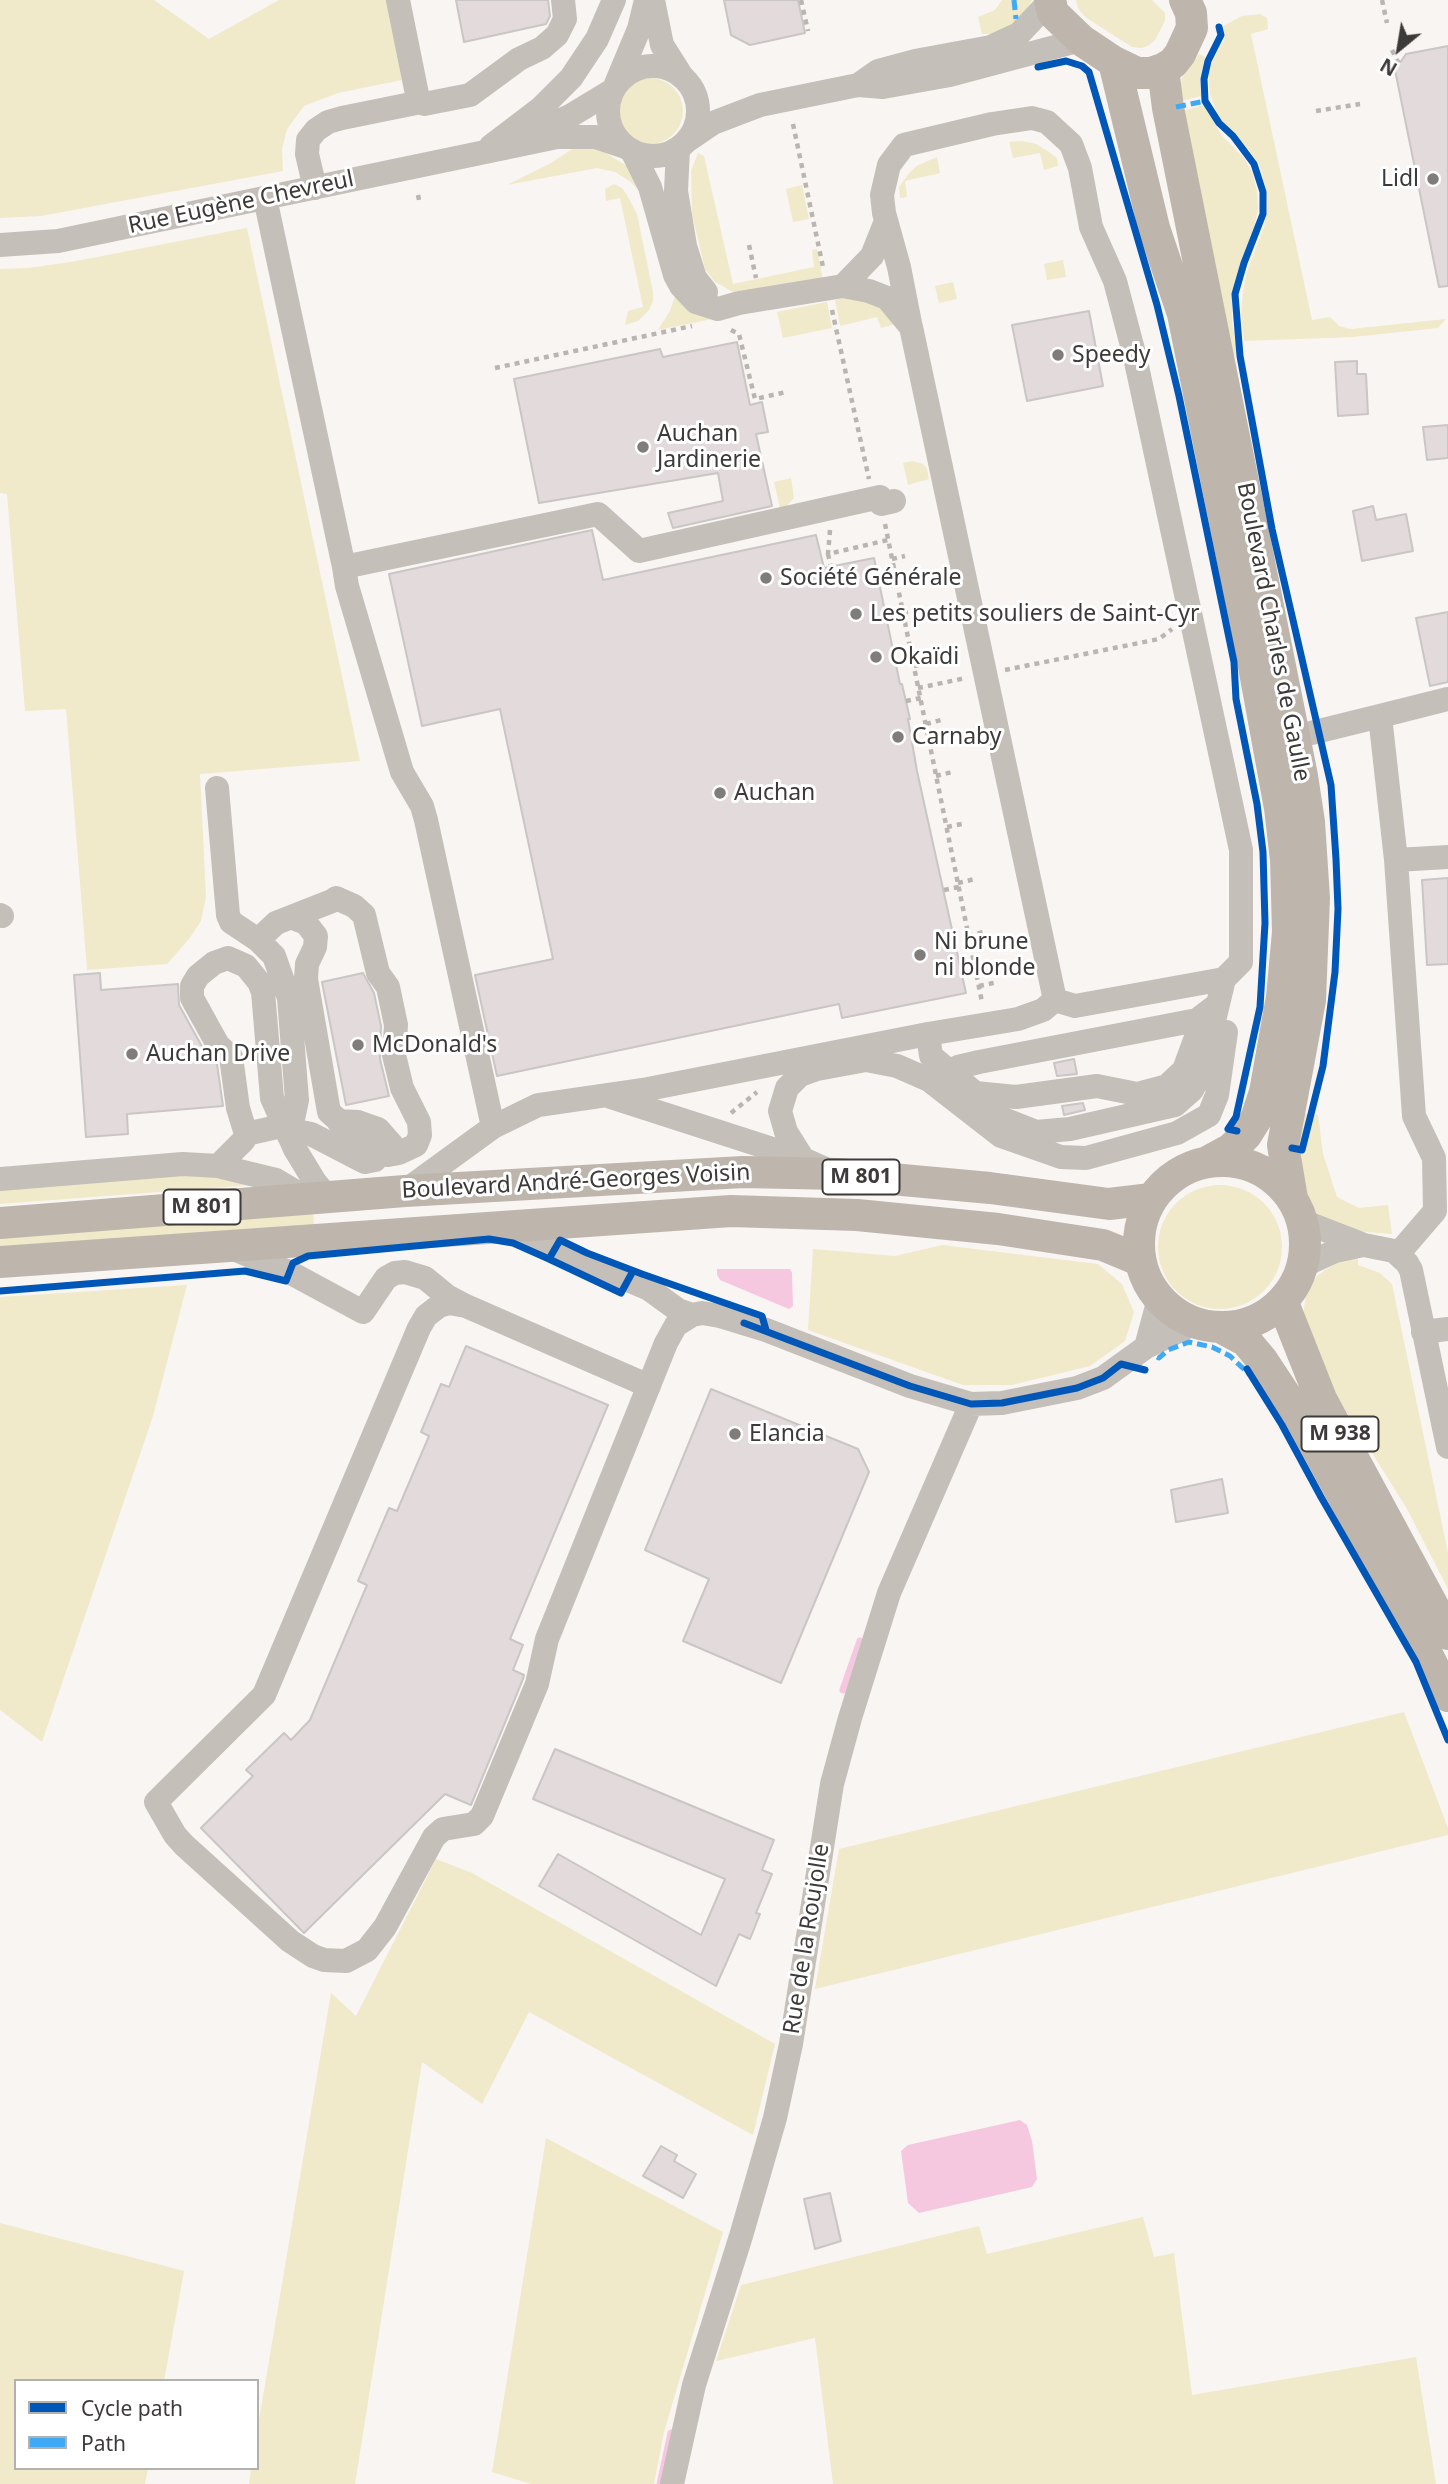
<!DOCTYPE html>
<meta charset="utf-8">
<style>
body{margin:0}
#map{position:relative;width:1448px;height:2484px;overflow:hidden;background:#f9f5f3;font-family:"Noto Sans",sans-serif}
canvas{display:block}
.legend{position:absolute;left:14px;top:2379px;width:245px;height:91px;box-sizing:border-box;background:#fff;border:2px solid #b1b1b0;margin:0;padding:9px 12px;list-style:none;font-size:21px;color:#3d3b39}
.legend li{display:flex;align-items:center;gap:14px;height:35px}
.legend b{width:35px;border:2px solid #b1b1b0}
.north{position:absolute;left:1364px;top:14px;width:70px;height:70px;-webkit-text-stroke:5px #fff;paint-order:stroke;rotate:210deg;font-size:19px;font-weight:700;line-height:28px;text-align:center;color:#3d3b39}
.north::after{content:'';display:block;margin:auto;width:24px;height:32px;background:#3d3b39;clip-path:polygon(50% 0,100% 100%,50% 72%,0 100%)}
</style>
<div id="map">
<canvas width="1448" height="2484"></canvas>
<ul class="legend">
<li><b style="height:9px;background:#0057b8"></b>Cycle path</li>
<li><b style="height:9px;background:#3fa9f5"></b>Path</li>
</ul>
<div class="north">N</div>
</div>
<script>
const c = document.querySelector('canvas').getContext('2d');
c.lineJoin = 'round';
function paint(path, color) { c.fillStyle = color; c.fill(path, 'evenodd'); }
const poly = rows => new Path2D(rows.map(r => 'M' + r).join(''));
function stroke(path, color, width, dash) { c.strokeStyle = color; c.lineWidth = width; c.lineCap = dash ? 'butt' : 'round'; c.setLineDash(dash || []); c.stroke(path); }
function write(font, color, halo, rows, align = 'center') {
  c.font = font + ' "Noto Sans",sans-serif'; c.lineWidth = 6; c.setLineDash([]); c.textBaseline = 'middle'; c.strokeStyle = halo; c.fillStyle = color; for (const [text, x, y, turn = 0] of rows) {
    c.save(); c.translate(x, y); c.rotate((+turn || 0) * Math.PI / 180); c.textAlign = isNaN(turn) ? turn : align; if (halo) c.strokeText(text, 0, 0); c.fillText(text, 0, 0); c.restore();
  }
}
paint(poly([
 [0,0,154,0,209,39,279,0,388,0,402,80,338,93,304,106,287,129,282,149,283,171,41,216,0,218],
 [1002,0,1032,0,1021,20,992,34,982,34,978,17,995,10],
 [1076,0,1152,0,1165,13,1165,21,1155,40,1148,46,1142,48,1132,47,1085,17,1078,8],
 [1260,14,1267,18,1268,29,1251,34,1312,320,1330,317,1339,326,1351,329,1446,319,1438,328,1353,337,1244,341,1241,315,1243,291,1247,272,1264,227,1267,209,1265,186,1259,164,1249,150,1220,122,1210,94,1209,80,1210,67,1225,38,1223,26,1242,16],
 [1199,54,1205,57,1200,78,1201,96,1177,102,1182,78],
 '617 111a33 33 0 1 1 66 0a33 33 0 1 1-66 0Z',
 [1204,105,1222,136,1244,158,1252,172,1257,191,1258,209,1255,224,1242,259,1232,299,1232,321,1237,351,1234,357,1229,358,1178,112],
 [1022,141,1036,144,1049,152,1057,158,1058,166,1044,170,1040,153,1013,158,1009,142],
 [585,146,601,150,630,168,638,190,631,182,615,172,597,168,507,185,551,163,572,149],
 [698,153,704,156,733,284,814,267,812,250,817,249,823,280,733,292,715,282,705,269,692,214,691,171],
 [937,157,940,173,905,181,907,197,900,198,899,187,910,172,918,165],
 [614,184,622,188,627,195,637,214,653,292,653,301,649,310,638,321,625,325,628,311,643,307,620,198,606,201,605,189],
 [802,185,809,219,793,222,786,189],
 [247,228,360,761,200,774,206,897,201,921,189,939,167,964,87,970,66,709,25,711,7,494,0,493,0,269,28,268,71,262],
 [1063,260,1066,277,1047,280,1044,264],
 [953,282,957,299,939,303,935,286],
 [675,296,712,319,658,330,670,311],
 [846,297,879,305,896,324,881,328,877,317,840,326,835,300],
 [827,302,832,328,783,338,777,312],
 [913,461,923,464,927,469,929,479,908,485,903,463],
 [791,478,794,498,781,512,774,482],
 [1302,1114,1318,1115,1323,1154,1337,1197,1359,1208,1388,1205,1392,1234,1341,1230,1320,1218,1304,1201,1296,1140],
 [196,1174,252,1185,0,1204,0,1189],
 '1158 1247a62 62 0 1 1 124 0a62 62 0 1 1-124 0Z',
 [313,1212,314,1225,0,1249,0,1236],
 [942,1245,1098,1264,1122,1284,1134,1312,1125,1341,1090,1366,1012,1385,963,1385,808,1330,813,1249,895,1256],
 [1358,1257,1358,1265,1380,1273,1392,1284,1448,1553,1448,1589,1407,1509,1318,1366,1303,1314,1307,1290,1318,1275,1340,1260],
 [187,1285,153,1416,42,1742,0,1710,0,1297],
 [1404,1712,1448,1828,1448,1835,815,1989,839,1849],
 [436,1859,472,1873,775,2044,753,2135,529,2012,482,2104,422,2062,355,2484,249,2484,251,2468,257,2468,257,2432,331,1993,356,2016],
 [546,2138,723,2232,664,2432,654,2484,531,2484,492,2472],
 [1143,2217,1154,2257,1174,2253,1192,2395,1416,2357,1436,2484,833,2484,815,2338,716,2361,741,2285,979,2226,987,2254],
 [0,2223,184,2271,164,2381,16,2381,16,2468,148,2468,145,2484,0,2484]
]), '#f0e9ca');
paint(poly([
 [717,1269,790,1269,792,1273,793,1306,789,1309,720,1280,717,1275],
 [1020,2120,1027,2125,1032,2141,1037,2179,1032,2187,919,2213,908,2203,901,2151,908,2145]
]), '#f6c8df');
stroke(poly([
 [843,1690,860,1641],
 [660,2484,671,2433]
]), '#f6c8df', 7);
const building = poly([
 [456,0,548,0,550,16,546,24,464,42,456,0],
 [724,0,798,0,805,33,750,45,731,35,724,0],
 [1448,46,1448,286,1439,287,1395,70,1406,54,1448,46],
 [1089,311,1103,386,1027,401,1012,325,1089,311],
 [737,342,750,405,762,402,768,432,756,434,772,506,673,528,668,513,723,501,718,473,539,503,514,379,660,349,663,357,737,342],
 [1357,361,1357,374,1366,374,1368,414,1338,416,1335,362,1357,361],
 [1448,425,1448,458,1427,460,1423,427,1448,425],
 [1373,506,1376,520,1406,514,1413,551,1362,561,1353,511,1373,506],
 [592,530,603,580,816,535,824,568,874,558,900,684,902,684,910,719,908,719,917,771,966,993,842,1018,839,1004,497,1076,475,975,553,959,500,709,422,726,389,574,592,530],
 [1448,612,1448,682,1430,686,1416,618,1448,612],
 [1448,878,1448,964,1427,965,1422,880,1448,878],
 [100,973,101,990,178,984,179,1005,205,1052,217,1064,223,1106,127,1114,128,1134,86,1137,74,975,100,973],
 [363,973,374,993,381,1026,380,1059,389,1096,346,1105,322,982,363,973],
 [1074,1059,1077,1074,1057,1076,1054,1063,1074,1059],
 [1083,1103,1085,1110,1064,1115,1062,1106,1083,1103],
 [466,1346,608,1405,510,1639,523,1645,513,1670,524,1675,523,1679,471,1805,445,1794,304,1933,201,1828,253,1776,246,1770,284,1733,291,1740,310,1720,367,1585,358,1581,389,1508,397,1511,429,1436,421,1432,441,1384,449,1387,466,1346],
 [711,1389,858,1449,869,1472,781,1683,683,1641,709,1579,645,1550,711,1389],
 [1222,1479,1228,1513,1176,1522,1171,1490,1222,1479],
 [555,1749,774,1840,762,1870,772,1874,756,1913,760,1914,750,1939,739,1934,716,1986,539,1886,558,1854,701,1935,725,1879,533,1799,555,1749],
 [661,2146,677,2155,674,2161,696,2174,683,2198,643,2176,661,2146],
 [830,2193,841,2241,815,2249,804,2199,830,2193]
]);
paint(building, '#e3dbdb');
stroke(building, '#c9c6c5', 2);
stroke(poly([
 [801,0,808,31],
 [1382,0,1387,23],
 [1392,50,1399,64],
 [1316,111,1360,104],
 [793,124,823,267],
 [418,195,419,200],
 [749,245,756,278],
 [832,310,869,479],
 [731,330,739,334,755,399,786,392],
 [495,368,692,326],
 [885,524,982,1002],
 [830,530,828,554,888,540],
 [828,554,831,567],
 [892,559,905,556],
 [903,613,917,610],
 [914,666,928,663],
 [1005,670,1159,639,1172,629],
 [918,688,966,678],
 [906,701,921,698],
 [926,724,941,720],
 [936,776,952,772],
 [947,827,962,824],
 [958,883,975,879],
 [944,890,959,887],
 [968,936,987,931],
 [979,986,998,982],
 [731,1113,757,1092]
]), '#bab5b1', 4.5, [5, 5]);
stroke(poly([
 [398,0,418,99,424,104,470,95,519,59,542,48,557,35,565,19,563,0],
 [653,0,662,45,681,75],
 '608 111a45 45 0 1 1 90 0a45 45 0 1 1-90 0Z',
 [616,84,639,29,646,0],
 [858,85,878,71,915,61,991,47,1019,34,1049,2],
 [534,132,570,116,613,90],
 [688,140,713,123,760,105,858,85,883,87,950,75,1081,40],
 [491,146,541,108,571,78,597,39,614,0],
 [678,149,676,191,685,246,695,278,706,292],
 [315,188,307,154,308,140,316,130,328,122,342,118,421,102],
 [265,198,344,567,598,514,639,551,880,497,881,504,894,501],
 [0,245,58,241,557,137,596,137,626,147],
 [843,286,872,256,886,221],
 [910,323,899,267,884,213,882,195,889,165,904,145,992,124,1032,118,1047,122,1071,144,1080,168,1091,227,1115,281,1135,357,1241,850,1241,962,1224,979,1202,1071,1192,1090,1175,1105,1070,1129,1036,1132,1003,1119,975,1093],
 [344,567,347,586,402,772,422,806,426,820,493,1127],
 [1380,716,1448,699],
 [1295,737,1380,716,1396,860,1414,1116,1434,1158,1435,1211,1398,1254],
 [217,788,228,915,231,922,258,940,274,956,289,998,297,1100,293,1119,287,1128],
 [1396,860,1448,857],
 [0,915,2,916],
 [291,917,306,923,316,936,315,947,307,964,306,979,329,1112,372,1150,388,1155,399,1153],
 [258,940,276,923,332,901,336,898,354,906,364,915,378,973,388,987,396,1025,394,1055,402,1088,419,1122,420,1135,416,1145,399,1153,378,1129,358,1122,338,1121],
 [1055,1000,1075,1006,1224,979],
 [928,1034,931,1056,975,1093,1016,1097,1097,1086,1137,1094,1167,1086,1184,1070,1195,1040],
 [939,1076,958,1067,979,1062,1197,1020,1218,1004],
 [611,1097,803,1159],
 [246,1134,238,1108,231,1057,218,1045,192,998,192,986,198,976,214,963,228,958,246,966,259,982,263,992,272,1098,295,1149,315,1182,328,1197],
 [218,1166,244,1140,246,1134,277,1127,311,1134,365,1162,375,1160],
 [832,1172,803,1159,786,1132,780,1111,787,1088,800,1075,817,1069,866,1060,897,1066,929,1080,1001,1136,1061,1157,1086,1158,1177,1133,1209,1115,1217,1095,1226,1032],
 [0,1179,183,1164,218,1166,276,1180,308,1199],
 [405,1191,493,1127,538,1105,648,1089,928,1034,1018,1019,1043,1010,1055,1000,911,327,887,298,869,291,843,286,739,303,718,309,696,302,681,286,675,275,650,187,632,151],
 [1302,1221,1364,1245,1394,1251,1407,1263,1411,1270,1448,1447],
 [510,1225,555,1249,649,1289,678,1310,692,1315],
 [231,1248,289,1272,363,1312,386,1278,395,1273,405,1272,425,1278,447,1296,466,1306,649,1386],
 [1303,1266,1335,1251,1363,1245],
 [466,1306,449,1303,439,1306,426,1316,419,1328,264,1695,156,1802,175,1835,184,1845,290,1941,313,1956,324,1960,346,1961,367,1950,385,1927,434,1837,443,1829,474,1824,482,1816,537,1684,547,1639,666,1343,676,1325,692,1315,702,1313,720,1316,766,1330,910,1386,971,1404,1002,1403,1077,1388,1103,1378,1146,1347,1195,1323],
 [1423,1332,1448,1329],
 [1146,1347,1159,1299],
 [672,2484,694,2385,741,2236,775,2118,791,2044,832,1784,850,1718,889,1593,971,1404]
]), '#c4bfb8', 24);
stroke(poly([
 [1050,0,1053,13,1081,40,1114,62,1137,73,1151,73,1163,69,1173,63,1180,54,1192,28,1191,13,1185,0],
 [1114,62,1154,228,1183,314,1253,661,1280,808,1286,860,1288,932,1282,997,1265,1092,1256,1119,1246,1135,1231,1149,1209,1161],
 [1163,69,1168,108,1302,776,1309,822,1314,898,1310,1000,1283,1145,1292,1199],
 '1139 1244a83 83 0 1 1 166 0a83 83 0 1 1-166 0Z',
 [0,1223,405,1191,743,1172,837,1174,990,1188,1109,1204,1151,1199],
 [0,1262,731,1211,857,1215,998,1229,1103,1245,1139,1260],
 [1283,1303,1321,1399,1448,1634],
 [1222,1328,1246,1341,1262,1360,1301,1419,1393,1587,1448,1696]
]), '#beb6ad', 32);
stroke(poly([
 [1014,0,1016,19],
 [1176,107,1205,101],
 [1157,1357,1159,1358,1168,1350,1189,1342,1212,1347,1230,1356,1250,1375]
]), '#3fa9f5', 5, [10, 5]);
stroke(poly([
 [1219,27,1221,35,1208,61,1204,79,1205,101,1219,123,1233,136,1254,164,1263,192,1263,214,1244,263,1235,294,1240,356,1272,529,1331,785,1336,859,1338,909,1335,972,1323,1066,1302,1150,1292,1148],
 [1038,67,1066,61,1082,66,1089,72,1157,305,1179,396,1234,662,1236,699,1257,804,1263,852,1265,923,1260,1007,1236,1117,1228,1129,1237,1131],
 [549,1259,621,1293,633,1271],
 [0,1291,245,1271,286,1281,293,1263,308,1256,489,1239,513,1243,549,1259,560,1240,587,1253,642,1274,762,1316,766,1330],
 [744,1323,910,1386,971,1404,1002,1403,1077,1388,1103,1378,1121,1364,1145,1370],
 [1247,1369,1282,1425,1321,1497,1416,1662,1448,1740]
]), '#0057b8', 7);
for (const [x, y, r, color] of [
 [1433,179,7,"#7f7c7a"],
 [1058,355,7,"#7f7c7a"],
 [643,447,7,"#7f7c7a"],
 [766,578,7,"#7f7c7a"],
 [856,614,7,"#7f7c7a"],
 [876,657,7,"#7f7c7a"],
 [898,737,7,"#7f7c7a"],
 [720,793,7,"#7f7c7a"],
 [920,955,7,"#7f7c7a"],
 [358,1045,7,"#7f7c7a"],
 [132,1054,7,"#7f7c7a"],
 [735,1434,7,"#7f7c7a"]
]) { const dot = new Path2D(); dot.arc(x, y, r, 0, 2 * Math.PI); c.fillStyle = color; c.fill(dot); stroke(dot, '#fff', 2.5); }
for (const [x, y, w] of [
 [861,1177,77],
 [202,1207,77],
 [1340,1434,77]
]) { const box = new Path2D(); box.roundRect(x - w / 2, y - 17.5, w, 35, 5); c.fillStyle = '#fff'; c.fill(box); stroke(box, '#3d3b39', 2); }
write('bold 21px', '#3d3b39', null, [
 ["M 801",861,1177],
 ["M 801",202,1207],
 ["M 938",1340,1434]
]);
write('23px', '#3d3b39', '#fff', [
 ["Lidl",1419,179,"right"],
 ["Speedy",1072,355],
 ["Auchan",657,434],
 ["Jardinerie",657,460],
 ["Société Générale",780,578],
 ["Les petits souliers de Saint-Cyr",870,614],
 ["Okaïdi",890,657],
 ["Carnaby",912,737],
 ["Auchan",734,793],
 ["Ni brune",934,942],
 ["ni blonde",934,968],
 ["McDonald's",372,1045],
 ["Auchan Drive",146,1054],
 ["Elancia",749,1434]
], 'left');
write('23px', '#3d3b39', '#fff', [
 ["Rue Eugène Chevreul",241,203,-12],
 ["Boulevard Charles de Gaulle",1273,632,79],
 ["Boulevard André-Georges Voisin",576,1182,-3],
 ["Rue de la Roujolle",807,1939,-81]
]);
</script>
